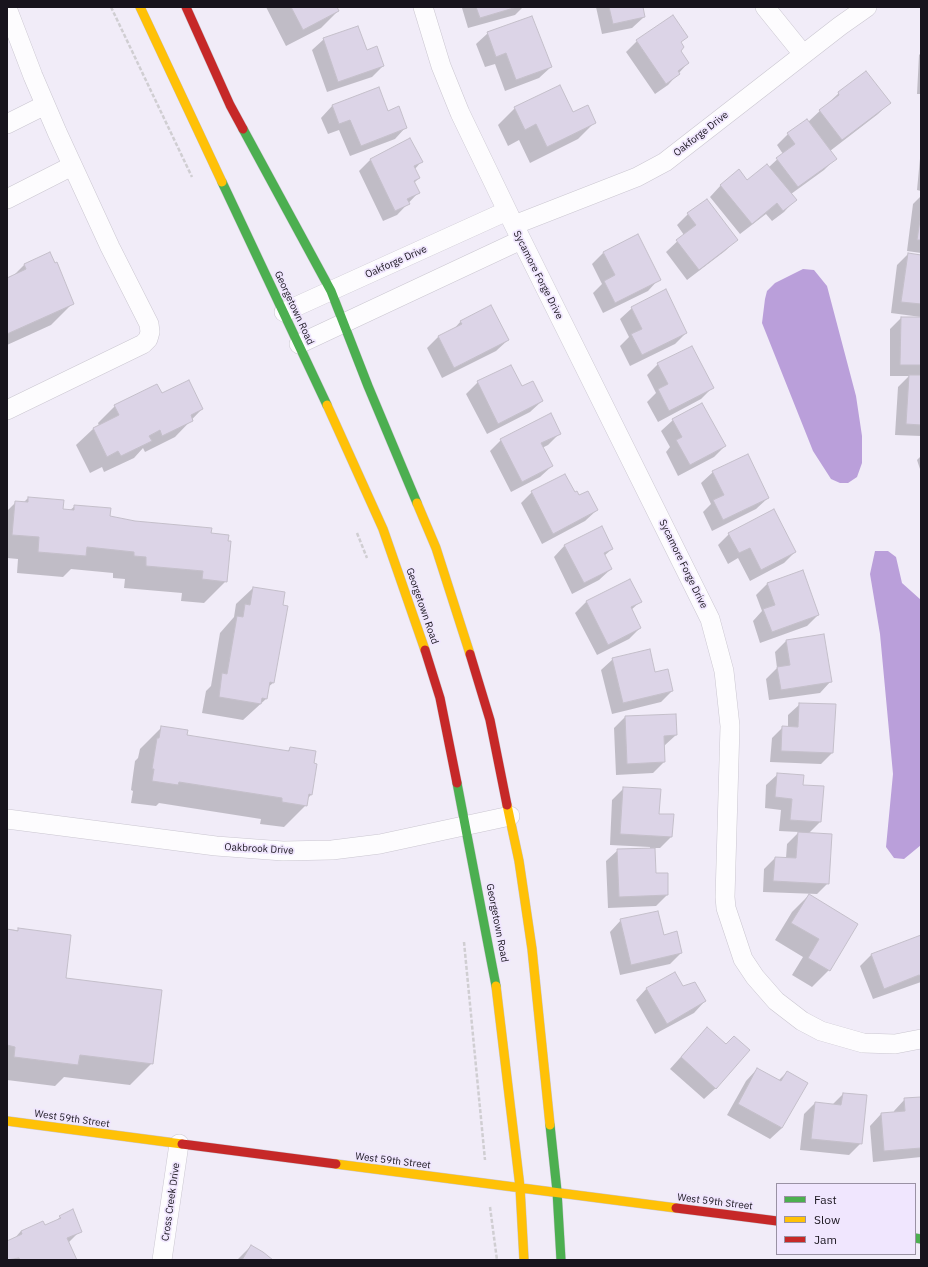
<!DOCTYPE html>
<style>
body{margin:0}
#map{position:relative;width:928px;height:1267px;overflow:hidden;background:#f1ecf8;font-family:"IBM Plex Sans",sans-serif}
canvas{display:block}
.frame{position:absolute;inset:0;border:8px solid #18141d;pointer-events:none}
.legend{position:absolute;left:776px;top:1183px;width:140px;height:72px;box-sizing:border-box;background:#f0e6fe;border:1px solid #9a92a4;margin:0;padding:5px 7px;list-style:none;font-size:12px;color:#18141d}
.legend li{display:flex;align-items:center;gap:8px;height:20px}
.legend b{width:20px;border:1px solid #9a92a4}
</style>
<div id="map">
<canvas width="928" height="1267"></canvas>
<div class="frame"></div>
<ul class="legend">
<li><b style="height:5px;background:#4caf50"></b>Fast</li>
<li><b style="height:5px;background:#ffc107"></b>Slow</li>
<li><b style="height:5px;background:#c62828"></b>Jam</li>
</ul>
</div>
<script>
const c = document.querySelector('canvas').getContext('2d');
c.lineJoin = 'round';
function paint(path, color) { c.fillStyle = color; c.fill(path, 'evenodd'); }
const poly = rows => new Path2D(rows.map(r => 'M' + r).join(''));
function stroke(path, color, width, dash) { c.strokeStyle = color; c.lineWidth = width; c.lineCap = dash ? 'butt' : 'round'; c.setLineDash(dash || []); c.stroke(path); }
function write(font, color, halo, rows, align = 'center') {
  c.font = font + ' "IBM Plex Sans",sans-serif'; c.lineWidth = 3.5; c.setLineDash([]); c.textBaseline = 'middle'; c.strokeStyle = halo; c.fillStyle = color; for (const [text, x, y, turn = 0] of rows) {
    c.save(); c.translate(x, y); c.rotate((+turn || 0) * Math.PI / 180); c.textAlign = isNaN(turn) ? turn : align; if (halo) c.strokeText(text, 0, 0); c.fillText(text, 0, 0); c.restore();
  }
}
paint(poly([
 [803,269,814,270,827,286,856,396,862,436,862,463,857,477,848,483,840,483,831,479,813,451,762,323,765,299,767,291,775,283],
 [875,551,888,551,896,557,902,583,921,600,921,845,904,859,894,858,886,847,893,774,880,634,870,574]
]), '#ba9fda');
paint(poly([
 [266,7,336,7,338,11,321,28,286,46],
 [463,7,523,7,515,15,468,28,462,8],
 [596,7,641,7,644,17,632,28,602,34],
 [488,33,551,67,539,78,505,91,495,64,485,67,476,44],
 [686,37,680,43,679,51,688,63,668,85,655,94,626,52,637,41],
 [324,39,366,51,383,66,372,77,327,92,312,50],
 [921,53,921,94,917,94,919,55],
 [378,88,387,112,406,127,395,139,350,156,339,130,328,134,321,118,332,106],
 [839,93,889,103,878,114,830,151,835,159,824,170,791,194,795,200,784,212,772,221,766,214,740,234,710,197,721,185,747,181,769,167,783,154,777,145,788,134,808,122],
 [515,108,573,113,595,122,578,139,530,163,519,140,508,146,498,125],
 [921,148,921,191,917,190],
 [371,159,421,162,415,169,419,178,414,183,419,192,397,215,383,221,359,171],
 [921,196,921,253,907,251,913,204],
 [688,214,736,240,725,251,687,280,666,252,684,235,677,225],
 [603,253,659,279,648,291,603,313,593,293,602,284,592,264],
 [908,254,921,256,921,317,891,313,897,265],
 [24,265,73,303,51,325,7,345,7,279,13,276],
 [632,308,686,333,675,344,630,366,620,346,629,337,620,319],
 [901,318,921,318,921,436,895,435,898,387,909,376,890,376,890,329],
 [461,321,508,340,496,351,442,378,427,348,438,337,453,330],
 [658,364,712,388,701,399,658,422,647,402,656,393,647,375],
 [478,382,521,388,542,401,530,412,487,434,466,394],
 [157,385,161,394,202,409,175,437,145,452,143,448,134,458,104,472,102,467,90,473,76,445,93,429,99,426,98,423,115,406],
 [673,420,725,446,714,457,678,476,666,452,670,447,661,431],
 [560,433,548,445,542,448,552,466,540,477,511,492,490,451,501,440],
 [747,455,768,498,756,509,712,531,703,512,711,504,701,483,713,472],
 [921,456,921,472,917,460],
 [532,492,575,494,597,510,585,521,542,544,521,503],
 [28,498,62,510,69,511,75,506,109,517,210,534,226,581,204,603,181,601,182,593,124,588,125,579,113,578,113,573,71,569,63,577,17,573,18,559,7,558,7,511,16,502,23,503],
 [729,534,795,552,784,563,750,581,738,558,728,564,718,545],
 [565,545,612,549,604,556,611,569,599,580,572,594,554,557],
 [768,583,818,615,807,626,760,643,753,621,762,611,756,595],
 [253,588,273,683,267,688,266,699,243,720,202,713,206,691,211,686,220,633,234,617,236,604],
 [587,601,640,602,631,610,640,628,629,639,597,655,575,613],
 [823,635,831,681,820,693,769,700,766,679,777,668,775,652,786,641],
 [613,659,654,673,672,691,661,702,612,714,601,670],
 [800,704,835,705,832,753,821,764,770,762,772,738,783,727,788,727,788,715],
 [675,715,676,735,664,746,664,762,653,773,616,775,614,728,625,717],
 [162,727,185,736,287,752,290,748,313,764,312,794,307,799,306,805,284,827,260,824,261,819,159,803,156,806,131,803,133,791,131,790,135,761,138,758,140,749],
 [778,774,802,786,822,787,820,822,808,834,828,883,817,894,763,892,764,869,775,858,786,858,787,844,799,832,779,831,781,810,765,808,766,785],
 [623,789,658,814,671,837,660,848,654,848,655,874,667,895,656,906,608,908,606,861,618,850,650,849,650,847,610,845,612,800],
 [809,895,857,924,829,970,812,987,792,975,803,957,775,940,792,912],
 [621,920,663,936,681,953,670,964,620,975,610,932],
 [7,929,70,936,65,979,152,1063,130,1085,64,1077,55,1086,7,1080],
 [921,936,921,982,873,999,860,966,871,955],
 [647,988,705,1001,694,1013,655,1034,636,1000],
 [696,1040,716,1088,704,1099,670,1069],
 [757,1069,778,1081,787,1072,782,1128,770,1139,727,1115,746,1081],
 [843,1094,861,1143,849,1155,800,1150,804,1114,815,1103,832,1105],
 [921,1098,921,1157,873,1162,870,1126,881,1114,894,1113,894,1111,905,1099],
 [60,1217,80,1231,68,1243,76,1260,7,1260,7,1242,14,1239,21,1231,45,1226,55,1222],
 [251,1246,272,1260,237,1260]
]), '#0003');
const building = poly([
 [291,7,337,7,339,11,303,30,291,7],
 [476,7,517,7,480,18,476,7],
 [609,7,643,7,645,17,613,24,609,7],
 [673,15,688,37,681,42,684,47,681,51,689,63,678,71,680,74,666,84,636,40,673,15],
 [532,16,552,67,516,80,506,53,496,57,487,32,532,16],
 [358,26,367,50,377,46,384,66,338,82,323,38,358,26],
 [866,71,891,103,842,140,819,110,839,95,838,92,866,71],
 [560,85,573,112,588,105,596,123,547,147,536,124,525,130,514,107,560,85],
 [379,87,388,111,399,106,407,128,361,146,350,120,339,124,332,105,379,87],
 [807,119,837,159,798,187,776,158,795,144,787,133,807,119],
 [410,138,423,162,414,166,420,178,414,181,420,193,407,199,410,204,395,211,370,159,410,138],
 [767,164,797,200,783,211,777,203,752,224,720,185,739,169,747,180,767,164],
 [707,199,738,240,699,270,676,240,696,225,687,213,707,199],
 [921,214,921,240,917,240,921,214],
 [638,234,661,280,615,303,604,281,615,275,603,252,638,234],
 [50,252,55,263,57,262,74,304,7,334,7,278,26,269,24,264,50,252],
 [908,253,921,255,921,304,901,302,908,253],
 [666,289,687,333,642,355,631,334,642,329,631,307,666,289],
 [491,305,509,340,454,368,438,336,462,324,460,321,491,305],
 [901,317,921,317,921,365,900,365,901,317],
 [692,346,714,388,669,411,658,389,668,384,657,363,692,346],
 [511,365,522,386,533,381,543,401,498,424,477,381,511,365],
 [909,375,921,375,921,425,906,424,909,375],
 [189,380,203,409,191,415,193,421,162,436,160,430,149,436,152,441,121,456,118,451,107,457,93,428,119,415,114,405,157,384,162,393,189,380],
 [702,403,726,446,690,465,676,440,682,437,672,419,702,403],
 [551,413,561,434,541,443,553,466,522,482,500,439,551,413],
 [748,454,769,498,723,520,713,500,724,495,712,471,748,454],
 [565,474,575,492,577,491,579,495,588,491,598,510,553,534,531,491,565,474],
 [28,497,64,500,63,509,74,510,74,505,111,508,110,516,135,521,212,528,211,533,229,535,228,541,231,541,227,582,202,579,203,571,146,566,146,557,134,556,134,552,87,547,86,556,38,552,39,537,12,535,15,501,28,502,28,497],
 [774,509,796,552,761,570,750,548,739,553,728,533,774,509],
 [602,526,613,549,604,553,612,569,584,583,564,545,602,526],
 [803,570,819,615,772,632,763,609,775,605,767,583,803,570],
 [630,579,642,602,631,607,641,628,608,645,586,601,630,579],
 [253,587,285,592,283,605,288,606,274,683,270,682,267,699,262,698,261,704,219,697,222,673,227,674,237,616,243,617,245,604,250,605,253,587],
 [824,634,832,682,781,690,777,667,790,665,786,640,824,634],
 [650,649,655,672,668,669,673,691,623,703,612,658,650,649],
 [799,703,836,704,833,753,781,751,782,726,798,727,799,703],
 [676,714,677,735,664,736,665,762,627,764,625,716,676,714],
 [161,726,188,730,187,735,289,751,290,747,316,751,314,763,317,764,312,795,309,794,307,806,282,802,282,798,179,782,178,785,152,781,154,769,152,769,157,738,159,738,161,726],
 [777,773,804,775,803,785,824,786,821,822,790,820,792,799,775,797,777,773],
 [623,787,661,789,659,814,674,814,672,837,620,834,623,787],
 [798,832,832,834,829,884,773,881,775,857,796,858,798,832],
 [655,848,656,873,668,873,668,895,619,897,617,849,655,848],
 [809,894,858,924,830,971,808,958,819,939,791,923,809,894],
 [658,911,664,935,677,931,682,953,631,965,620,919,658,911],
 [18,928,71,935,66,978,162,990,153,1064,80,1055,78,1065,14,1057,15,1047,7,1045,7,929,18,931,18,928],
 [921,935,921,976,919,975,884,989,871,954,921,935],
 [675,972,683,986,695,982,706,1001,667,1024,646,988,675,972],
 [707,1027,726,1044,734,1036,750,1050,716,1089,681,1057,707,1027],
 [757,1068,781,1081,787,1071,808,1083,782,1128,738,1104,757,1068],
 [843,1093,867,1095,862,1144,811,1139,815,1102,841,1105,843,1093],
 [921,1097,921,1148,884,1151,881,1113,905,1111,904,1098,921,1097],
 [73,1209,82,1232,67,1238,77,1260,20,1260,19,1258,7,1260,7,1241,22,1234,21,1231,43,1221,45,1225,61,1218,59,1216,73,1209],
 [251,1245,263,1252,273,1260,242,1260,251,1245]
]);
paint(building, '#dcd4e7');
stroke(building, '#c4bfca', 1);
const street = poly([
 [423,7,441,66,460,113,514,225,710,619,724,671,730,726,725,897,726,908,743,959,755,977,776,1001,802,1021,821,1031,863,1043,895,1044,921,1039],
 [765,7,803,54],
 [7,8,33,76,57,132,110,247,149,324,150,332,148,339,143,344,7,410],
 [7,124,45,105],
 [7,199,72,166],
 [514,225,637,177,665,162,840,26,867,7],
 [284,312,507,211],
 [299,344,521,240],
 [7,819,216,846,283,851,332,850,380,844,510,816],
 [162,1260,179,1144]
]);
const fast = poly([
 [243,129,331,291,368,386,417,503],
 [222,182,327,405],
 [457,783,496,986],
 [550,1125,557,1191,561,1260],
 [915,1238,921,1239]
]);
const slow = poly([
 [140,7,222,182],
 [327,405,383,529,425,650],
 [417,503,436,548,470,654],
 [507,805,519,861,532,949,550,1125],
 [496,986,520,1187,524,1260],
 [7,1121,182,1144],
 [336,1164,676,1208]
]);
const jam = poly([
 [186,7,230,105,243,129],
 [425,650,440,698,457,783],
 [470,654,490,720,507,805],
 [182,1144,336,1164],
 [676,1208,777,1221]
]);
stroke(street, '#cac6d0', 20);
stroke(fast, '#cac6d0', 10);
stroke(slow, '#cac6d0', 10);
stroke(jam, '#cac6d0', 10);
stroke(poly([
 [111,7,192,177],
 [357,533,367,558],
 [464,942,485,1160],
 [490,1207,497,1260]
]), '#d0ced2', 2.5, [4, 2]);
stroke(street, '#fdfcfe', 19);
stroke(fast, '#4caf50', 9);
stroke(slow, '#ffc107', 9);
stroke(jam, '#c62828', 9);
write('10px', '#18141d', '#f0e6fe', [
 ["Oakforge Drive",701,134,-38],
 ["Oakforge Drive",396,262,-24],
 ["Sycamore Forge Drive",538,275,63],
 ["Georgetown Road",294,308,65],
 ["Sycamore Forge Drive",683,564,64],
 ["Georgetown Road",422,606,71],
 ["Oakbrook Drive",259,849,3],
 ["Georgetown Road",497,923,79],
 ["West 59th Street",72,1119,8],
 ["West 59th Street",393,1161,7],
 ["Cross Creek Drive",171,1202,-82],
 ["West 59th Street",715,1202,7]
]);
</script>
